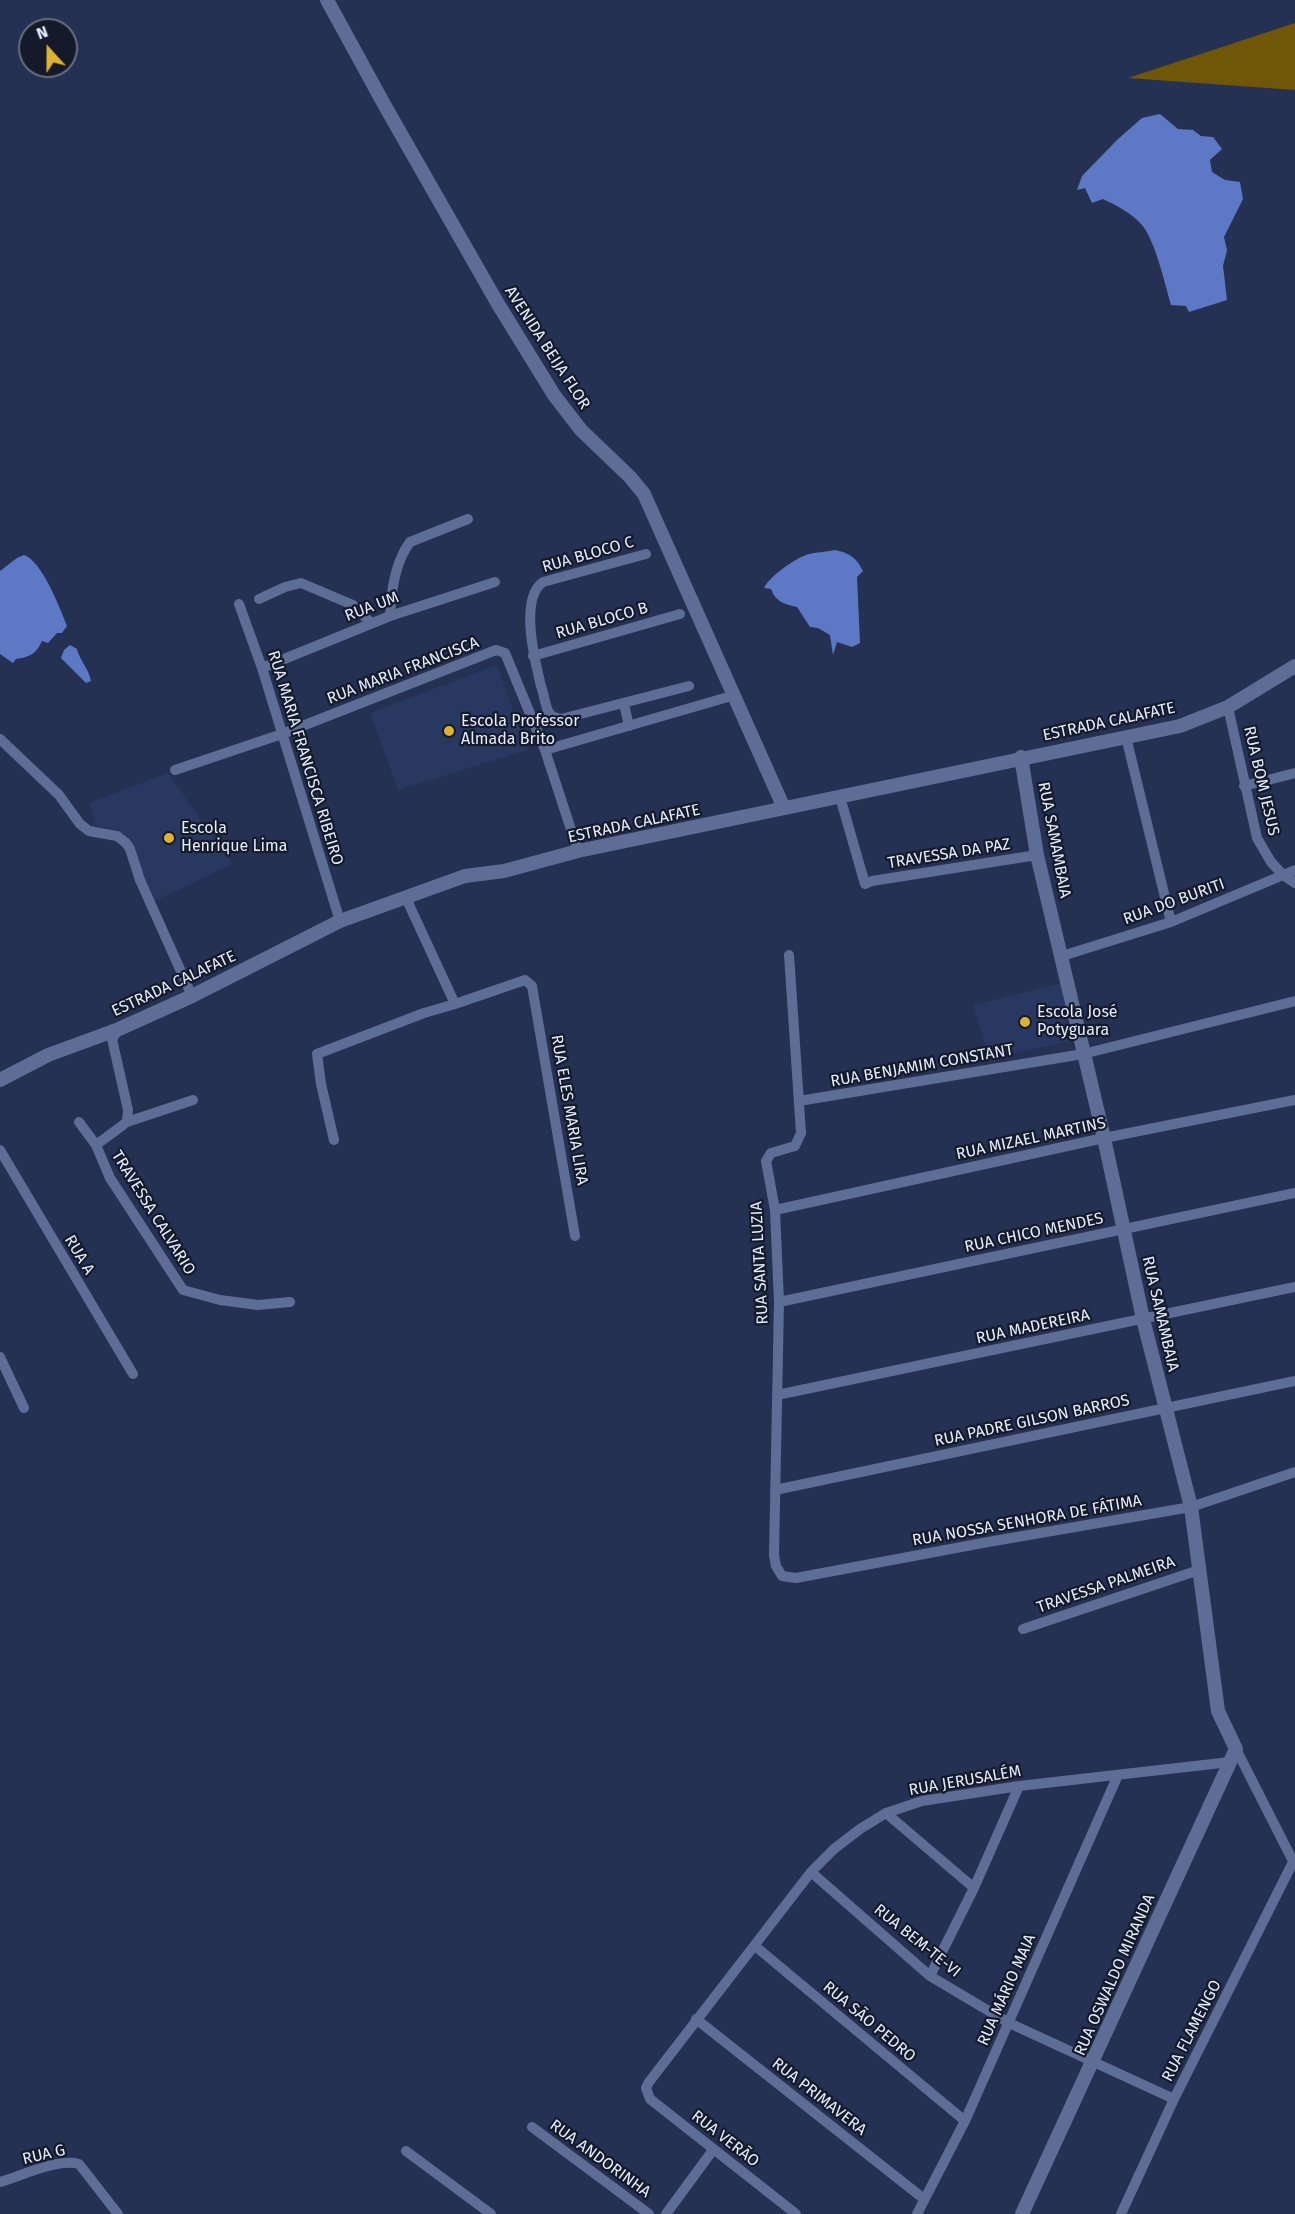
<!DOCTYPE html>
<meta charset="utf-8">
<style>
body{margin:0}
#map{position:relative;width:1295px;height:2214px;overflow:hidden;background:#243153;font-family:"Fira Sans",sans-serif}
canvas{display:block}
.north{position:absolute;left:18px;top:18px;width:60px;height:60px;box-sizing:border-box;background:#141a29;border:2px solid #686e7e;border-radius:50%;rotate:339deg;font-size:16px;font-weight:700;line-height:24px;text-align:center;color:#e5ecfe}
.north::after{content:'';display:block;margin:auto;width:21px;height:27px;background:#deb133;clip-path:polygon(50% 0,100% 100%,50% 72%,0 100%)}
</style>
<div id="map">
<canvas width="1295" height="2214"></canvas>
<div class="north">N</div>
</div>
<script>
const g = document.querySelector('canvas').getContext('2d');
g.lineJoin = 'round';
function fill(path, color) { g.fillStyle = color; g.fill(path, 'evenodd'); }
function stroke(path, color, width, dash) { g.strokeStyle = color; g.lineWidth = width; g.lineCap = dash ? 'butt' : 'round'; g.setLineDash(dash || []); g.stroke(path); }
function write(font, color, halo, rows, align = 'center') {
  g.font = font + ' "Fira Sans",sans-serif'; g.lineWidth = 4.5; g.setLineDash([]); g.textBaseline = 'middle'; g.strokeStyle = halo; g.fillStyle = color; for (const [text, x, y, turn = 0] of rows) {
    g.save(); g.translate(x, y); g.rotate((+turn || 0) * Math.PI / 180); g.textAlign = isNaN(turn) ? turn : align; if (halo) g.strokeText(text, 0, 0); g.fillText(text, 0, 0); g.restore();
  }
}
fill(new Path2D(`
 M497,665l30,85 -129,40 -28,-77z
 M168,773l64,91 -79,38 -23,-57 -12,-15 -22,-4 -7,-23z
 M1061,983l16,57 -88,18 -16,-53z`), '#293861');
fill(new Path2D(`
 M1295,23v67l-167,-12z`), '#705607');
fill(new Path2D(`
 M1160,114l18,15 15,1 8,6 12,1 9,12 -12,11 2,12 13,8 15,2 3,17 -19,38 3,13 -4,16 4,34 -38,12 -3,-6 -15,-1c-6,-21 -16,-65 -29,-80 -9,-11 -26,-20 -39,-26l-11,4 -7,-15 -8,2 5,-14 36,-37 24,-21z
 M835,550c14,3 21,7 28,21l-6,6 3,66 -8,4 -15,-5 -4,13 -3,-20 -12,-7 -8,-1 -13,-20c-13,-3 -21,-5 -26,-18l-7,-1c6,-12 29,-28 42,-33 8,-3 20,-3 29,-5z
 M24,555c18,6 36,53 43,71l-5,7h-5l-9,10 -6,-2c-6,13 -12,16 -26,18l-3,4 -13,-9v-83l17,-13z
 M70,645l7,4c3,12 12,20 14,32l-5,2 -25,-25 3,-8z`), '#5d79c6');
stroke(new Path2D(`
 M646,554l-103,28c-24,17 -8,79 -2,104 3,8 4,19 8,27 3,4 7,5 12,6l128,-33
 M259,599l26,-12 16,-4 52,22 18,18
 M239,604l23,64 78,253
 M390,616c1,-24 5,-54 20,-74l58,-23
 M533,656l147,-42
 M262,668l128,-52 105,-34
 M624,704l5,22
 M1228,707l29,131 14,24 12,13 12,8
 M1126,737l45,185
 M0,739l59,56 21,29 9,7 28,5 9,7 4,6 10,31 52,116
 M545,750l190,-55
 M175,770l107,-36 214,-84 9,3 40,97 33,101
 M1244,786l51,-13
 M840,797l25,87 7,-3 165,-26
 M406,898l49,106 70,-24 7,6 43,250
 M789,955l12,178 -6,13 -24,7 -5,8 9,49 4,92 -5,253 2,11 6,10 14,2 192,-36 203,-35 104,-35
 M1062,956l109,-34 124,-52
 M119,1029l-7,10 16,71 -1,12 -31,23 14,33 73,112 37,10 38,5 32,-3
 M799,1101l284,-47 212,-53
 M79,1122l17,23
 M127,1122l66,-22
 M334,1140l-13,-56 -4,-30 107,-41 31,-9
 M0,1150l133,224
 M775,1210l329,-72 191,-38
 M779,1302l516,-109
 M0,1357l24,51
 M777,1395l518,-108
 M775,1490l520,-109
 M1023,1629l176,-59
 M1236,1749l59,116
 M886,1813l88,75
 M811,1872l119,104 79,47 165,76
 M755,1946l210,175
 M930,1976l44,-88 45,-102
 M696,2019l228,180
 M532,2127l117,87
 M406,2151l85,63
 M0,2182c21,-6 58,-24 79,-18l39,50
 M666,2214l47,-64
 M796,2214l-146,-115 -4,-11 3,-6 162,-210 23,-23 26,-20 26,-16 36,-12 97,-15 211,-24
 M917,2214l48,-93 153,-346
 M1121,2214l53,-115 119,-237`), '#5e6d95', 10);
stroke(new Path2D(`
 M327,0l58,106 113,198 56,91 27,35 49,47 14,17 140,314
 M1021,757l16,98 67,283 39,181 48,188 27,204 18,38 -214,465
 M0,1080l48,-25 71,-26 73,-33 148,-75 125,-45 39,-5 74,-20 602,-125 48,-19 67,-41`), '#5e6d95', 14);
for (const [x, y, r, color] of [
 [449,731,6,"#deb133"],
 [169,838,6,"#deb133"],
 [1025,1022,6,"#deb133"]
]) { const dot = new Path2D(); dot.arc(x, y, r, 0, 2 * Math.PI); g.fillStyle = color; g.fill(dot); stroke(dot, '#141a29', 2); }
write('16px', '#e5ecfe', '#141a29', [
 ["AVENIDA BEIJA FLOR",547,348,57],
 ["RUA BLOCO C",588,555,-16],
 ["RUA UM",372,607,-21],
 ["RUA BLOCO B",602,621,-16],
 ["RUA MARIA FRANCISCA",403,671,-21],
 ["ESTRADA CALAFATE",1109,722,-12],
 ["RUA MARIA FRANCISCA RIBEIRO",305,758,73],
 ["RUA BOM JESUS",1261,781,77],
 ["ESTRADA CALAFATE",634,824,-12],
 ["RUA SAMAMBAIA",1054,840,79],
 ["TRAVESSA DA PAZ",949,854,-9],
 ["RUA DO BURITI",1174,902,-20],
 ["ESTRADA CALAFATE",174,984,-25],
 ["RUA BENJAMIM CONSTANT",922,1066,-10],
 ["RUA ELES MARIA LIRA",569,1110,80],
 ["RUA MIZAEL MARTINS",1031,1139,-12],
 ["TRAVESSA CALVARIO",153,1213,58],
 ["RUA CHICO MENDES",1034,1233,-12],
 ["RUA A",79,1255,59],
 ["RUA SANTA LUZIA",760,1263,-93],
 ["RUA SAMAMBAIA",1160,1314,77],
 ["RUA MADEREIRA",1033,1327,-12],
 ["RUA PADRE GILSON BARROS",1032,1421,-12],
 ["RUA NOSSA SENHORA DE FÁTIMA",1027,1521,-10],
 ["TRAVESSA PALMEIRA",1106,1585,-19],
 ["RUA JERUSALÉM",965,1781,-10],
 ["RUA BEM-TE-VI",917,1941,39],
 ["RUA OSWALDO MIRANDA",1115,1975,-66],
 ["RUA MÁRIO MAIA",1007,1990,-66],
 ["RUA SÃO PEDRO",869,2022,40],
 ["RUA FLAMENGO",1192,2031,-63],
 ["RUA PRIMAVERA",819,2097,38],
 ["RUA VERÃO",725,2139,38],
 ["RUA G",44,2155,-13],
 ["RUA ANDORINHA",600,2159,36]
]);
write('16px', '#e5ecfe', '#141a29', [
 ["Escola Professor",461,722],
 ["Almada Brito",461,740],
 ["Escola",181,829],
 ["Henrique Lima",181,847],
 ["Escola José",1037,1013],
 ["Potyguara",1037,1031]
], 'left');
</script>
